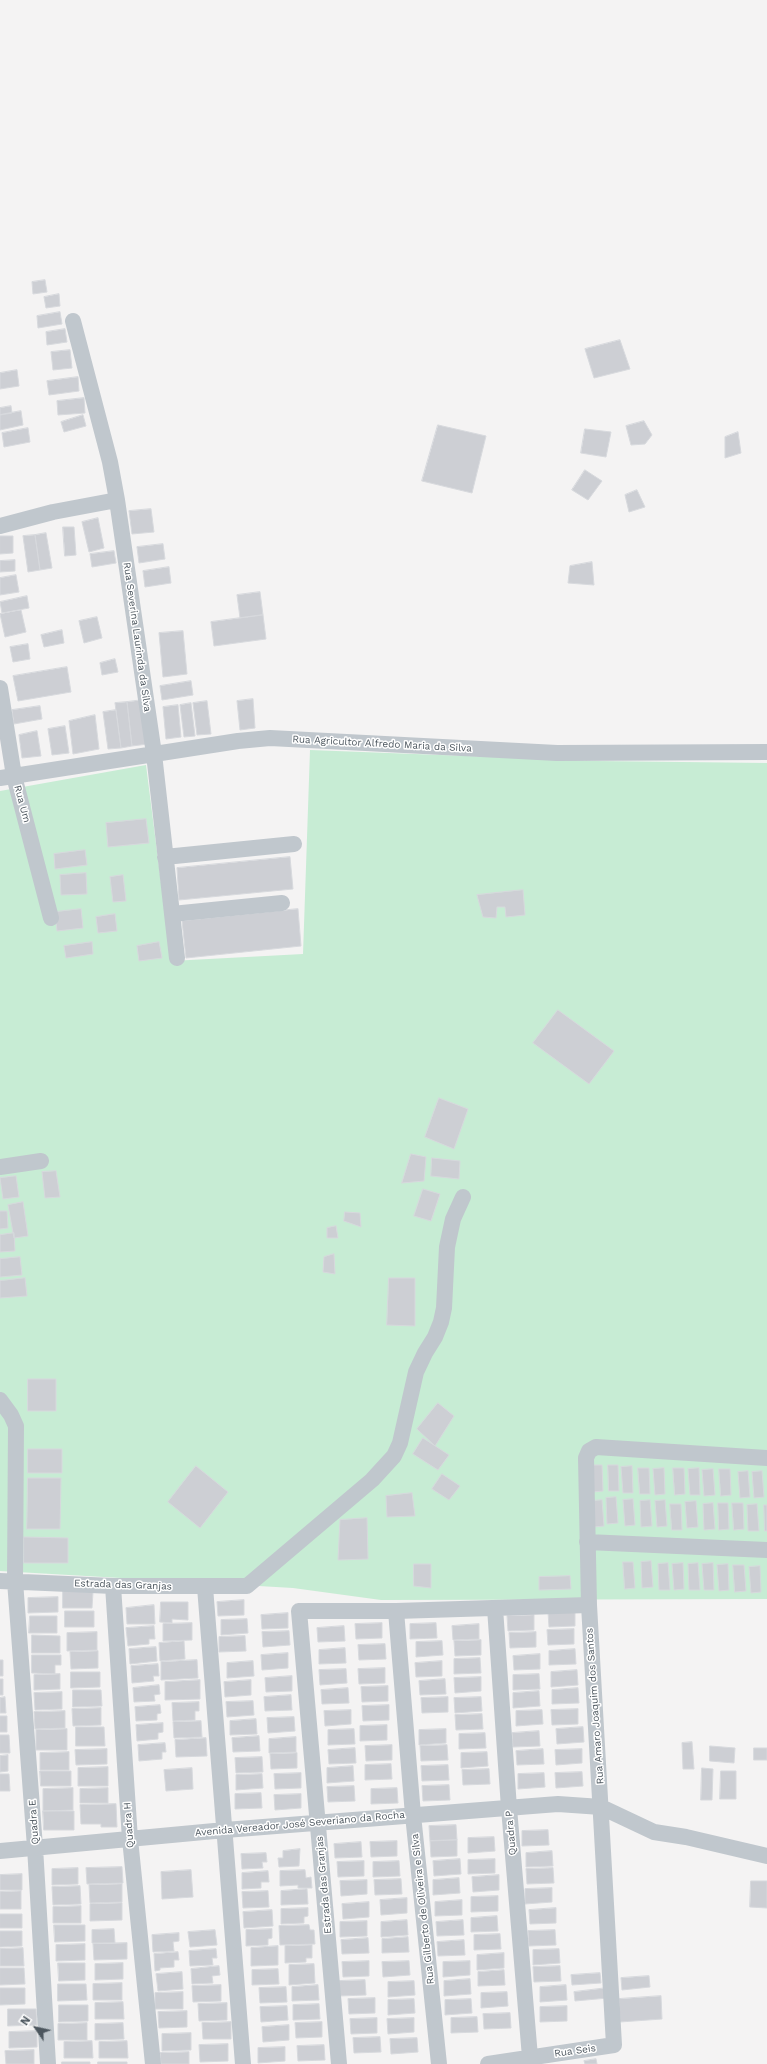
<!DOCTYPE html>
<meta charset="utf-8">
<style>
body{margin:0}
#map{position:relative;width:767px;height:2064px;overflow:hidden;background:#f4f3f3;font-family:"Work Sans",sans-serif}
canvas{display:block}
.north{position:absolute;left:16px;top:2008px;width:40px;height:40px;-webkit-text-stroke:3px #fff;paint-order:stroke;rotate:304deg;font-size:11px;font-weight:700;line-height:16px;text-align:center;color:#4c565e}
.north::after{content:'';display:block;margin:auto;width:14px;height:18px;background:#4c565e;clip-path:polygon(50% 0,100% 100%,50% 72%,0 100%)}
</style>
<div id="map">
<canvas width="767" height="2064"></canvas>
<div class="north">N</div>
</div>
<script>
const g = document.querySelector('canvas').getContext('2d');
g.lineJoin = 'round';
function fill(path, color) { g.fillStyle = color; g.fill(path, 'evenodd'); }
function stroke(path, color, width, dash) { g.strokeStyle = color; g.lineWidth = width; g.lineCap = dash ? 'butt' : 'round'; g.setLineDash(dash || []); g.stroke(path); }
function write(font, color, halo, rows, align = 'center') {
  g.font = font + ' "Work Sans",sans-serif'; g.lineWidth = 3; g.setLineDash([]); g.textBaseline = 'middle'; g.strokeStyle = halo; g.fillStyle = color; for (const [text, x, y, turn = 0] of rows) {
    g.save(); g.translate(x, y); g.rotate((+turn || 0) * Math.PI / 180); g.textAlign = isNaN(turn) ? turn : align; if (halo) g.strokeText(text, 0, 0); g.fillText(text, 0, 0); g.restore();
  }
}
fill(new Path2D(`
 M310,750l287,11 170,2v836l-386,1 -88,-12 -293,-17v-780l146,-26 25,196 132,-7z`), '#c7ecd4');
const building = new Path2D(`
 M45,280l2,12 -14,2 -1,-12z
 M59,294l1,12 -14,2 -2,-11z
 M60,312l2,12 -24,4 -1,-12z
 M65,329l2,13 -20,3 -1,-13z
 M620,340l10,29 -36,9 -9,-29z
 M70,350l2,18 -19,2 -2,-18z
 M17,370l2,16 -19,3v-16z
 M78,377l1,14 -30,4 -2,-14z
 M84,398l1,15 -27,2 -1,-14z
 M11,406l1,7 -12,2v-7z
 M21,411l2,14 -23,5v-15z
 M83,415l3,11 -22,6 -3,-10z
 M644,421l8,14 -7,9 -14,1 -5,-19z
 M438,425l48,11 -14,57 -50,-12z
 M28,428l2,14 -26,5 -2,-14z
 M585,429l26,3 -5,25 -25,-4z
 M738,432l3,21 -16,5v-21z
 M585,470l17,11 -14,19 -16,-10z
 M637,490l8,17 -16,5 -4,-17z
 M151,509l3,23 -22,2 -3,-23z
 M98,518l6,30 -15,4 -7,-30z
 M63,527h11l2,28 -11,1z
 M46,533l6,35 -12,2 -5,-35z
 M35,535l5,35 -12,2 -5,-36z
 M0,536h13v17l-13,1z
 M163,544l2,15 -26,4 -2,-16z
 M114,551l2,12 -24,4 -2,-13z
 M15,560v11l-15,1v-11z
 M592,562l2,23 -26,-2 2,-17z
 M169,567l2,16 -26,4 -2,-16z
 M16,575l3,17 -19,3v-17z
 M260,592l3,23 -23,3 -3,-23z
 M27,596l2,12 -27,5 -2,-11z
 M21,610l5,22 -21,5 -5,-23z
 M263,615l3,24 -52,7 -3,-24z
 M97,617l5,21 -18,5 -5,-22z
 M62,630l2,13 -20,4 -3,-12z
 M183,631l4,43 -24,3 -4,-44z
 M28,644l2,15 -17,3 -3,-15z
 M115,659l3,13 -16,3 -2,-12z
 M67,667l4,25 -53,9 -5,-25z
 M191,681l2,14 -31,5 -2,-14z
 M253,699l2,29 -15,2 -3,-29z
 M143,700l5,44 -16,2 -5,-44z
 M207,701l4,33 -14,1 -4,-32z
 M127,702l5,44 -11,2 -6,-45z
 M191,703l4,33 -11,1 -4,-32z
 M178,705l3,32 -15,2 -3,-32z
 M40,706l2,13 -28,5 -2,-14z
 M116,710l5,38 -13,1 -5,-37z
 M95,715l4,34 -26,5 -4,-33z
 M65,726l4,27 -17,2 -4,-26z
 M37,731l4,25 -19,2 -3,-23z
 M146,819l3,24 -41,4 -2,-24z
 M85,850l2,15 -32,4 -1,-15z
 M290,857l3,32 -114,11 -2,-32z
 M86,873l1,21 -26,1 -1,-20z
 M123,875l3,26 -13,1 -3,-25z
 M523,890l2,25 -19,2 -1,-10h-8l-1,11 -13,-1 -6,-22z
 M81,909l2,19 -26,3 -2,-19z
 M298,909l3,37 -115,12 -4,-37z
 M115,914l2,17 -19,2 -2,-16z
 M92,942l1,12 -27,4 -2,-12z
 M159,942l3,16 -23,3 -2,-15z
 M558,1010l56,41 -25,33 -56,-41z
 M439,1098l29,11 -14,40 -29,-12z
 M411,1154l15,3 -2,24 -22,2z
 M432,1158l28,3 -1,18 -28,-3z
 M56,1171l4,26 -15,1 -3,-26z
 M16,1176l3,21 -16,2 -3,-21z
 M423,1189l17,5 -9,27 -17,-5z
 M23,1202l5,34 -14,2 -6,-33z
 M0,1211h7l1,17 -8,1z
 M345,1212l15,1 1,14 -17,-6z
 M336,1226l2,12h-11v-10z
 M14,1233l1,18 -15,1v-17z
 M334,1254l1,20 -12,-2 1,-15z
 M20,1257l2,18 -22,2v-18z
 M25,1278l2,18 -27,2v-17z
 M389,1278h26v48l-28,-1z
 M28,1379h28v32h-28z
 M438,1403l16,13 -19,30 -18,-17z
 M423,1438l26,17 -11,15 -25,-16z
 M28,1449h34v24h-34z
 M592,1465h10l1,26 -10,1z
 M608,1465h10l1,26h-10z
 M196,1466l32,26 -28,36 -32,-26z
 M632,1466l1,27h-10l-2,-26z
 M638,1468h11l1,26h-10z
 M664,1468l1,26 -10,1 -2,-26z
 M673,1468h11l1,26 -10,1z
 M699,1468l1,27h-10l-2,-26z
 M713,1469l2,26 -11,1 -2,-26z
 M719,1469h11l1,26 -10,1z
 M748,1471l2,26 -10,1 -2,-26z
 M762,1471l2,26 -10,1 -2,-26z
 M442,1474l18,12 -11,14 -17,-11z
 M28,1478h33l-1,51h-33z
 M412,1493l3,23 -28,1 -1,-21z
 M616,1497l2,26 -11,1 -1,-26z
 M633,1499l2,26 -10,1 -2,-26z
 M602,1500l2,26 -11,1 -1,-26z
 M650,1500l2,26 -11,1 -1,-26z
 M665,1500l2,26 -10,1 -2,-26z
 M696,1501l2,26 -11,1 -2,-26z
 M713,1503l2,26 -11,1 -1,-26z
 M718,1503h10l1,26 -10,1z
 M732,1503h11l1,26 -10,1z
 M670,1504h11l1,26h-10z
 M757,1504l2,27h-11l-1,-26z
 M764,1505h3v26h-2z
 M367,1518l1,41 -30,1 2,-40z
 M24,1537l44,1v25h-44z
 M651,1561l2,26 -11,1 -1,-26z
 M623,1562h10l2,26 -10,1z
 M668,1563l2,27h-11l-1,-26z
 M683,1563l1,26 -10,1 -2,-26z
 M698,1563l2,27h-11l-1,-26z
 M713,1563l1,27h-10l-2,-26z
 M414,1564h17v24l-17,-2z
 M728,1564l1,26 -10,1 -2,-26z
 M733,1565h11l2,26 -11,1z
 M760,1566l1,26 -10,1 -2,-26z
 M570,1576l1,13 -32,1v-13z
 M63,1591l30,1 -1,16h-29z
 M58,1597v15l-30,1v-15z
 M244,1600v15l-26,1 -1,-14z
 M161,1602h27v18l-16,-1v4l-12,-1z
 M154,1605l1,19h-28l-1,-16z
 M65,1611h29v16h-29z
 M575,1611v15l-26,1 -1,-15z
 M288,1613v15l-26,1 -1,-14z
 M534,1615v15l-26,1 -1,-15z
 M30,1616h27v17h-28z
 M247,1619l1,14 -27,2v-15z
 M192,1623v17l-29,1v-17z
 M382,1623v15l-26,1 -1,-15z
 M436,1623l1,15 -27,1v-15z
 M479,1624v15l-26,1 -1,-14z
 M154,1626l1,13h-6v5l-21,2 -2,-18z
 M344,1626l1,15 -27,1 -1,-14z
 M574,1629v15l-26,1 -1,-15z
 M289,1631l1,14 -27,2 -1,-15z
 M97,1632v18l-30,1v-18z
 M536,1632v15l-26,1 -1,-15z
 M32,1635l28,1v17h-28z
 M245,1636l1,15 -27,1v-15z
 M481,1640v15l-26,1 -1,-15z
 M184,1641l1,18 -25,2 -1,-18z
 M442,1641l1,14 -27,2v-15z
 M385,1644l1,15 -27,1 -1,-15z
 M156,1647l1,14 -27,3 -1,-15z
 M345,1648l1,15 -27,1v-14z
 M575,1649l1,15 -27,1v-14z
 M98,1651v17l-27,1 -1,-17z
 M288,1653v15l-26,2 -1,-15z
 M540,1654v15l-26,1 -1,-14z
 M32,1655h29v10h-6v9l-23,-1z
 M480,1658l1,15 -27,1v-15z
 M0,1660h3v16h-3z
 M197,1660l1,18 -37,2v-18z
 M253,1661l1,15 -27,2v-15z
 M442,1661v15l-26,1 -1,-14z
 M158,1664l1,12h-6l1,5 -22,2 -1,-17z
 M385,1668v15l-26,1 -1,-15z
 M346,1669l1,14 -27,2 -1,-15z
 M577,1670l1,15 -27,2v-15z
 M71,1672h29v15l-29,1z
 M60,1674v15l-26,1v-15z
 M539,1674l1,15 -27,1v-15z
 M292,1676v15l-26,1 -1,-14z
 M481,1677v14l-26,2 -1,-15z
 M0,1679h3v16h-3z
 M445,1679l1,15 -26,1 -1,-14z
 M200,1680v19l-35,1v-18z
 M251,1680v15l-26,2 -1,-15z
 M159,1685l1,9 -6,1 1,6 -21,1 -1,-14z
 M388,1686v15l-26,1 -1,-15z
 M348,1688l1,15 -27,1 -1,-14z
 M578,1688l1,15 -27,1v-14z
 M73,1690h28l1,16 -29,1z
 M539,1691l1,15 -27,2v-15z
 M62,1692v17l-27,1 -1,-17z
 M291,1695l1,15 -27,1 -1,-14z
 M5,1697l1,16h-6v-15z
 M448,1697v15l-26,1 -1,-15z
 M481,1697l1,14 -27,2 -1,-15z
 M253,1701l1,14 -27,2 -1,-15z
 M199,1702v9h-4v9l-22,1 -1,-18z
 M160,1705l1,8 -4,1v6l-21,1 -1,-14z
 M389,1705v15l-26,1 -1,-15z
 M101,1708v17l-28,1 -1,-17z
 M578,1709v15l-26,1 -1,-15z
 M351,1710v14l-26,2 -1,-15z
 M542,1710l1,14 -27,2v-15z
 M65,1711v17l-30,1 -1,-17z
 M482,1714l1,15 -27,1 -1,-15z
 M0,1716h7v16h-7z
 M294,1717l1,14 -27,2 -1,-15z
 M256,1719l1,15 -27,1v-14z
 M201,1721l1,16 -28,1 -1,-16z
 M163,1723v9l-5,1v6l-21,2 -1,-16z
 M387,1725v15l-27,1v-15z
 M76,1727h28l1,19h-29z
 M583,1727l1,15 -27,2 -1,-15z
 M67,1729v21h-31v-20z
 M354,1729l1,15 -27,1v-15z
 M446,1729v14l-27,2v-15z
 M539,1731l1,15 -27,1 -1,-14z
 M485,1733l1,15 -27,1v-15z
 M0,1735h9l1,18h-10z
 M259,1736l1,15 -27,1 -1,-14z
 M296,1737v15l-27,1v-14z
 M206,1738l1,18 -31,1 -1,-17z
 M692,1742l2,27h-11l-1,-26z
 M165,1743l1,9h-4v7l-23,2 -1,-16z
 M392,1745v15l-26,1 -1,-15z
 M447,1745l1,15 -27,1 -1,-15z
 M710,1746l25,2 -1,15 -24,-2z
 M355,1748l1,15 -27,1 -1,-14z
 M754,1748h13v12h-13z
 M107,1749v15l-31,1 -1,-15z
 M543,1749l1,15 -27,1 -1,-14z
 M582,1749v14l-26,2 -1,-15z
 M69,1752v18h-29v-17z
 M487,1752l1,14 -27,2v-15z
 M297,1753v15l-26,1 -1,-15z
 M8,1755v16l-8,1v-16z
 M262,1757l1,15 -27,1 -1,-15z
 M391,1764l1,15 -27,1v-15z
 M448,1765l1,15 -27,1 -1,-15z
 M353,1766l1,15 -27,2v-15z
 M108,1767v19h-30v-18z
 M192,1768l1,21 -27,2 -2,-21z
 M702,1768l11,1 -1,31h-11z
 M489,1769l1,15 -27,1 -1,-15z
 M40,1771h31v15h-30z
 M721,1771h15v28h-16z
 M582,1772l1,14 -27,2 -1,-15z
 M301,1773v15l-26,1 -1,-15z
 M544,1773l1,14 -27,2v-15z
 M0,1774h9l1,17h-10z
 M262,1774l1,14 -27,2v-15z
 M449,1785l1,15 -27,1 -1,-15z
 M354,1786l1,15 -27,1 -1,-15z
 M73,1788v22l-30,1v-22z
 M108,1788v15h-28v-14z
 M397,1788l1,15 -27,1v-15z
 M261,1793l1,15 -27,1v-15z
 M301,1794v14l-26,2 -1,-15z
 M116,1804l1,23h-16v-3h-20l-1,-19z
 M43,1811h31v19h-30z
 M456,1825l1,15 -27,1 -1,-15z
 M548,1830l1,15 -27,1v-15z
 M494,1837l1,14 -27,2v-15z
 M457,1840v16l-26,1 -1,-16z
 M397,1841v15l-26,1 -1,-15z
 M361,1842l1,15 -27,1 -1,-14z
 M300,1849l-1,17 -20,1 -1,-9h5v-7z
 M552,1851l1,15 -27,1v-14z
 M266,1853l1,9h-5l1,6 -21,1 -1,-15z
 M460,1859l1,15 -27,2 -1,-15z
 M495,1859v14l-27,1v-14z
 M364,1861v15l-26,1 -1,-15z
 M399,1861l1,15 -27,1v-15z
 M122,1867l1,16 -36,1 -1,-16z
 M78,1868v16l-26,1v-16z
 M553,1868l1,15 -27,1 -1,-15z
 M191,1870l2,27 -31,2 -1,-27z
 M305,1870l1,8 5,-1 1,11h-14v-3l-18,1v-15z
 M268,1871l1,11h-8v6l-19,1v-16z
 M22,1874v16h-22v-15z
 M499,1875v15l-26,2 -1,-15z
 M459,1878l1,15 -27,2v-15z
 M401,1879l1,15 -27,1 -1,-15z
 M367,1880v14l-26,2 -1,-15z
 M751,1881h16v27l-17,-1z
 M122,1884v18l-32,1 -1,-18z
 M80,1886l1,18 -28,1 -1,-18z
 M552,1888v14l-27,2v-15z
 M307,1889l1,15 -27,1v-14z
 M21,1891v18h-21v-17z
 M268,1891l1,16 -26,1 -1,-16z
 M498,1896v15l-27,1v-15z
 M407,1898v15l-26,2 -1,-15z
 M462,1900v15l-27,1v-14z
 M369,1902v15l-26,2 -1,-15z
 M122,1903v17l-32,1v-17z
 M81,1906v17h-28v-16z
 M308,1908v8l-4,1v6l-23,1v-15z
 M556,1908v15l-26,1 -1,-14z
 M272,1910l1,16 -29,2 -1,-16z
 M0,1914h22v14h-22z
 M497,1916l1,15 -27,1v-14z
 M407,1920l1,15 -27,2v-15z
 M463,1920l1,15 -27,1 -1,-14z
 M367,1921v15l-27,1v-15z
 M54,1925h31v16l-30,1z
 M309,1925l1,5h4l1,14 -35,1 -1,-19z
 M114,1929l1,14h-23v-13z
 M272,1929v9l-4,1v6l-22,1v-16z
 M215,1930l2,15 -27,2 -2,-15z
 M555,1930l1,15 -27,1 -1,-15z
 M0,1931h22v15l-22,1z
 M179,1933v8l-6,1 1,9 -21,1 -1,-17z
 M500,1934l1,15 -27,1v-15z
 M408,1937l1,15 -27,1v-14z
 M368,1938l1,15 -27,1 -1,-14z
 M464,1940l1,15 -27,1 -1,-14z
 M127,1943v16l-33,1 -1,-16z
 M85,1944v16l-29,1v-16z
 M312,1945v13h-6v4l-21,1v-17z
 M278,1946v19l-27,1v-18z
 M23,1948l1,18h-24v-17z
 M216,1949l1,9h-5l1,7 -23,1 -1,-15z
 M559,1949l1,14 -27,2v-15z
 M178,1952l1,8h-5v7l-14,1v2l-5,1 -1,-17z
 M504,1953v15l-27,2v-15z
 M369,1961v15l-26,1 -1,-15z
 M409,1961l1,14 -27,2 -1,-15z
 M470,1961v14l-27,2v-15z
 M58,1963h27v17l-26,1z
 M123,1963v16l-28,1v-16z
 M314,1964l1,19 -26,2v-20z
 M219,1966l1,9 -8,1 1,7 -21,1 -1,-15z
 M560,1966l1,15 -27,1 -1,-15z
 M0,1968h24l1,16 -25,1z
 M278,1969l1,15 -27,1v-15z
 M504,1970l1,15 -27,1v-14z
 M182,1972l1,17 -25,2 -2,-17z
 M600,1973l1,10 -29,2 -1,-10z
 M649,1976l1,11 -28,3 -1,-12z
 M470,1979l1,15 -27,2v-15z
 M365,1980l1,15 -27,1v-15z
 M414,1981l1,14 -27,2v-15z
 M122,1983v17h-29v-16z
 M58,1984h28l1,16 -29,1z
 M221,1985v16l-28,1 -1,-16z
 M318,1985l1,15 -27,1v-14z
 M566,1985l1,15 -27,2v-15z
 M286,1987l1,15 -27,1 -1,-15z
 M0,1988h25v16l-25,1z
 M607,1988l1,10 -33,3 -1,-9z
 M183,1992v17h-28v-16z
 M507,1992l1,14 -27,2v-15z
 M661,1996l1,23 -42,3 -1,-23z
 M375,1998v15l-26,1 -1,-15z
 M414,1999l1,14 -27,2v-15z
 M471,1999l1,14 -27,2v-15z
 M123,2002l1,17h-29v-16z
 M227,2003v17l-28,1 -1,-17z
 M319,2004l1,15 -27,1v-15z
 M59,2005h29v16l-29,1z
 M287,2006l1,14 -27,2 -1,-15z
 M567,2006v15l-27,1v-15z
 M8,2009h28l1,16 -29,1z
 M187,2011v16l-28,1 -1,-16z
 M510,2013l1,15 -27,1 -1,-15z
 M477,2017l1,15 -27,1v-15z
 M377,2018v15l-26,1 -1,-15z
 M414,2018v14l-26,2 -1,-15z
 M231,2022v17h-28l-1,-16z
 M322,2022v15l-26,1 -1,-15z
 M87,2023v17h-29v-16z
 M123,2023l1,16 -29,1v-16z
 M289,2025v15l-26,2 -1,-15z
 M37,2031v16l-28,1v-16z
 M191,2033v17l-29,1v-17z
 M380,2037l1,15 -27,1 -1,-15z
 M417,2038l1,14 -27,2 -1,-15z
 M92,2041l1,17h-29v-16z
 M127,2041l1,17h-29v-16z
 M228,2044v17l-28,1 -1,-17z
 M324,2045l1,15 -27,1 -1,-15z
 M285,2047v14l-27,2v-15z
 M34,2050v14h-28l-1,-13z
 M189,2052v12h-28l-1,-11z
 M596,2059l1,5h-12l-1,-3z
 M62,2062h28v2h-28z
 M98,2062h29v2h-29z`);
fill(building, '#cdcfd4');
stroke(building, '#d7d9dd', 1);
stroke(new Path2D(`
 M73,321l37,141 7,38 37,254 23,204
 M0,526l53,-14 64,-12
 M0,688l14,88 37,142
 M0,778l238,-37 32,-3 287,15 210,-1
 M165,857l129,-13
 M172,914l110,-11
 M0,1167l41,-6
 M0,1400l11,15 5,11 -1,155 20,266 13,217
 M587,1542l180,8
 M0,1581l113,5h134l125,-106 22,-24 6,-13 16,-71 9,-19 10,-16 6,-15 3,-14 3,-61 6,-28 10,-22
 M113,1586l17,253 23,225
 M205,1587l38,477
 M495,1608l14,200 21,249
 M396,1611l17,204 26,249
 M0,1851l225,-21 333,-26 43,3 53,25 32,5 81,19
 M339,2064l-40,-453h97l193,-6
 M488,2064l126,-19 -25,-440 -3,-147 3,-7 7,-4 171,11`), '#c0c7cd', 16);
write('10px', '#4c565e', '#fff', [
 ["Rua Severina Laurinda da Silva",137,637,82],
 ["Rua Agricultor Alfredo Maria da Silva",382,744,3],
 ["Rua Um",22,804,75],
 ["Estrada das Granjas",123,1585,2],
 ["Rua Amaro Joaquim dos Santos",595,1706,-94],
 ["Quadra E",34,1822,-94],
 ["Avenida Vereador José Severiano da Rocha",300,1824,-5],
 ["Quadra H",129,1825,-94],
 ["Quadra P",511,1833,-95],
 ["Estrada das Granjas",324,1885,-95],
 ["Rua Gilberto de Oliveira e Silva",423,1909,-96],
 ["Rua Seis",575,2051,-8]
]);
</script>
